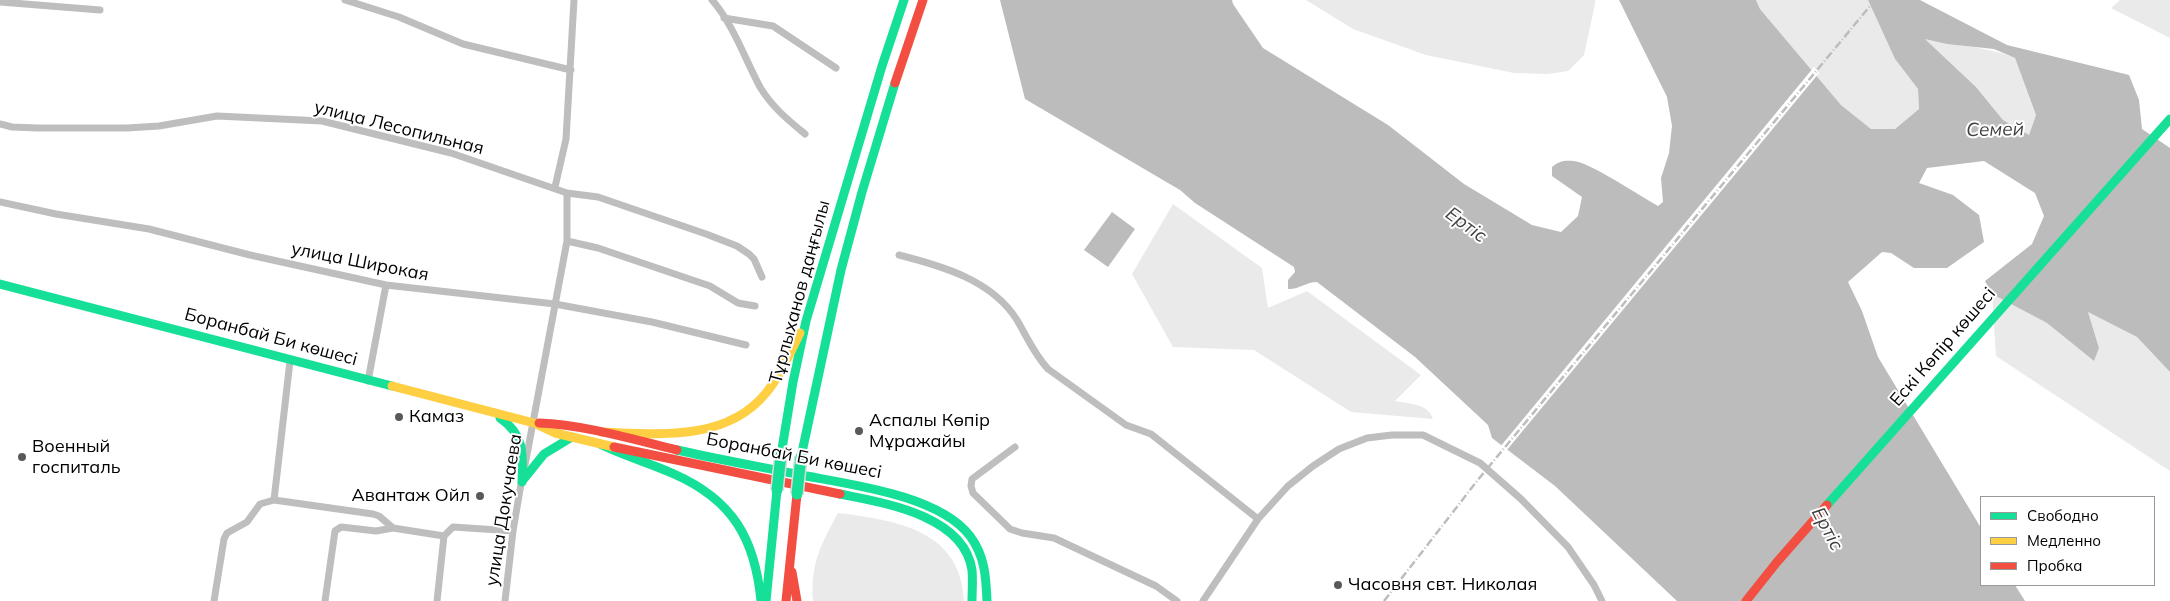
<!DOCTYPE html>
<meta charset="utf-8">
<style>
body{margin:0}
#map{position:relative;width:2170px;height:601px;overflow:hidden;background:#fff;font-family:Mulish,sans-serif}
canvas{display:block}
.legend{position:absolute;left:1980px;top:496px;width:175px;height:90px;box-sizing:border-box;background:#fff;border:1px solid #999;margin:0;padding:6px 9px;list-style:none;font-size:15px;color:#000}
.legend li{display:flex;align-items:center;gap:10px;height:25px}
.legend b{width:25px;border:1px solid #999}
</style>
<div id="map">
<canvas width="2170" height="601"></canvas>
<ul class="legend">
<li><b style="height:6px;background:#16e098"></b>Свободно</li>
<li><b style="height:6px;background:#ffcf43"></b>Медленно</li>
<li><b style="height:6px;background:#f24e42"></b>Пробка</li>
</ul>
</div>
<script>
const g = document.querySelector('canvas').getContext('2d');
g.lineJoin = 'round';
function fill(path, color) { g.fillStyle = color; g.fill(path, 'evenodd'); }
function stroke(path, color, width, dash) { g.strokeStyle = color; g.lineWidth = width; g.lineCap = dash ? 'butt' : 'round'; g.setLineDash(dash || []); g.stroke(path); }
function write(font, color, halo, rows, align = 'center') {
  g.font = font + ' Mulish,sans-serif'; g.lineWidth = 4; g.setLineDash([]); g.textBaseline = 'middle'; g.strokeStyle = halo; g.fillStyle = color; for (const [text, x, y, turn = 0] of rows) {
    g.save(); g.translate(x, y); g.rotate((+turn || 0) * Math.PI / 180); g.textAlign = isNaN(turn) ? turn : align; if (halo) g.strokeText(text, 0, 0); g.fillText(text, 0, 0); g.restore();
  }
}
fill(new Path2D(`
 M1306,0h289v4l-11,51 -16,16 -20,3 -34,-1 -88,-18 -73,-26z
 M1756,0h112l27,59 23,30 1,20 -24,20h-24l-30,-24 -81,-96z
 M2120,0h50v38l-59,-30z
 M1924,38c31,8 62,8 91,20l21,57 -7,21 -26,-16 -27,-33z
 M1173,204l89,64 6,40 39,-17 114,84 -26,26c14,3 33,2 38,18l-82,-7 -97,-62 -81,-3 -41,-73z
 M1992,294l55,29 47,38 5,-13 -11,-36 49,25 33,35v99l-174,-115z
 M838,513c58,7 123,17 126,88h-151c-3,-36 8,-57 25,-88z`), '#eaeaea');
fill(new Path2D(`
 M1000,0h232l1,4 30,44 125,77 76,59 68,41 29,7 17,-16 4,-19 -30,-21v-9c7,-6 12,-7 22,-6 17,2 66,35 84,45l5,-4 -2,-24 8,-25 3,-27 -5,-29 -48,-97h137l4,9 81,96 30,24h24l24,-20 -1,-20 -23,-30 -27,-59h52l87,45 122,30 10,25 3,29 28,19v224l-33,-35 -49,-25 11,36 -5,13 -47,-38 -55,-29 -7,-13 47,-37 12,-28 -9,-23 -51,-32 -57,7 -8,15 34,12 26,20 5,27 -37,26h-33l-23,-15 -9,-1 -34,30 14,29 16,46 103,171v57h34l10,16h-348l-122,-115 -63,-48 -4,-13 -73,-68 -98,-75c-11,0 -19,8 -29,7v-9l7,-8 -1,-5 -99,-64 -15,-13 -155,-91zM1925,39l22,5 47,5 21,9 21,57 -7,20 -26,-15 -27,-33z
 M1112,212l23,17 -27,38 -24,-17z`), '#bcbcbc');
fill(new Path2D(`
 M1814,67l5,6 -313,378 -6,-4z`), '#fff');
stroke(new Path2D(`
 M345,0l54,17 64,27 108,26
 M712,0c21,24 33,59 48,87 12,20 28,33 45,47
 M0,2l100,8
 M724,18l49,8 63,42
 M0,124l12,3 26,1h89l32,-2 58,-10 105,5 129,32 116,40 31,4 108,37 31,12 12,8 5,5 8,18
 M555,187l11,-48 8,-139
 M0,202l56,12 93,15 101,26 136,30 169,19 97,18 94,23
 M567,241l31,7 112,38 28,17 17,3
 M899,255c43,11 93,25 118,65 10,17 17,34 31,49l78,56 25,9 107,85
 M368,381l18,-96
 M1015,447l-43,32 -1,7 2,7 37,36 12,4 32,5 102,48 21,15
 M525,465l42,-224v-48
 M274,500l16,-139
 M214,601l10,-62 3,-6 20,-11 13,-18 14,-4 99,14 6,2 14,12
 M325,601l10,-70 6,-4 35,4 17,-3 51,8
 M437,601l7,-65 9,-9 60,4
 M505,601l8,-70 9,-53
 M1203,601l55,-82 30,-33 25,-20 26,-17 28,-11 25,-3h31l57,28 41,36 47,48 26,38 8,16`), '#bebebe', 7);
stroke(new Path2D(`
 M0,284l392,102
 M500,418c25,17 23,37 22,64
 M600,444c24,12 50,19 74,30 59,26 81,65 87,127
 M677,450c39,9 79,16 119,24 50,10 142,20 174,62 15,20 16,41 17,65
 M781,455l12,-73 13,-61 76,-255 22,-66
 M801,457l40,-187 21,-78 33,-109
 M523,480l21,-26 28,-17
 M840,494c44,9 124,21 132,76 1,10 0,21 0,31
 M1827,505l343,-386
 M766,601l11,-111`), '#16e098', 9);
stroke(new Path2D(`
 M392,386l142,37 21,10 59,14
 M601,432c57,2 125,10 165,-39 14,-17 24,-40 34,-60`), '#ffcf43', 9);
stroke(new Path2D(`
 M895,83l28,-83
 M539,423c47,2 92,16 138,27
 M614,447l226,47
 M792,572l5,29
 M786,601l11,-107
 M1746,601l31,-39 50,-57`), '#f24e42', 9);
stroke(new Path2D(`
 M1384,601l93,-120 398,-481`), '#bdbdbd', 2.5, [8, 2.5, 1, 2.5]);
const fastBridge = new Path2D(`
 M777,490l4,-35
 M797,494l4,-37`);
stroke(fastBridge, '#dbdbdb', 14, []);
stroke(fastBridge, '#16e098', 11);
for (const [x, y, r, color] of [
 [399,417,5,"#595959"],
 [859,431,5,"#595959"],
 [22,457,5,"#595959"],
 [480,496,5,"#595959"],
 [1338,585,5,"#595959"]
]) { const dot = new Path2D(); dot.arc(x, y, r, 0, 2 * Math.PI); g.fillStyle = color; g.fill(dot); stroke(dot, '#fff', 2); }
write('18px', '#000', '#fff', [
 ["улица Лесопильная",399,128,14],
 ["улица Широкая",360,262,11],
 ["Тұрлыханов даңғылы",800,292,-75],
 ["Боранбай Би көшесі",271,337,15],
 ["Ескі Көпір көшесі",1943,347,-49],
 ["Боранбай Би көшесі",794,456,11],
 ["улица Докучаева",504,510,-81]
]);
write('18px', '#000', '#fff', [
 ["Камаз",409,417],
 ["Аспалы Көпір",869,421],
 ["Мұражайы",869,442],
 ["Военный",32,447],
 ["госпиталь",32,468],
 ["Авантаж Ойл",470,496,"right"],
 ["Часовня свт. Николая",1348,585]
], 'left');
write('italic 19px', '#404040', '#fff', [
 ["Семей",1995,130,-1],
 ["Ертіс",1466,225,36],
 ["Ертіс",1827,529,62]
]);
</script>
